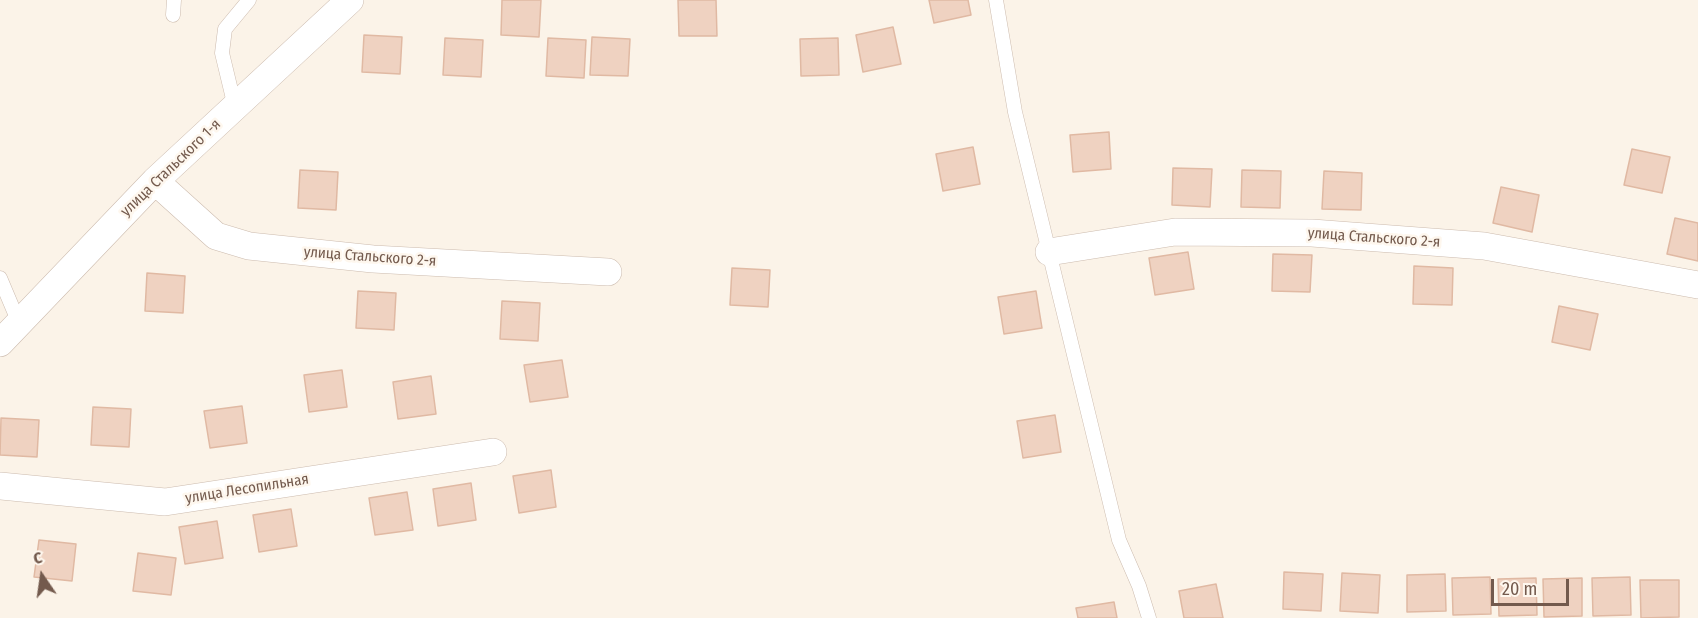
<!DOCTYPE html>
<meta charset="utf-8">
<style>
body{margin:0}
#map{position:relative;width:1698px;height:618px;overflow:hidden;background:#fbf3e8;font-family:"Fira Sans Condensed",sans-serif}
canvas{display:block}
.north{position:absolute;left:12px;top:546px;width:60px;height:60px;-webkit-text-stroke:4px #fef7ee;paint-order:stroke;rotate:347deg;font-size:16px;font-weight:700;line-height:24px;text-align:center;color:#735a4d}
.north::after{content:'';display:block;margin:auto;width:21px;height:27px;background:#735a4d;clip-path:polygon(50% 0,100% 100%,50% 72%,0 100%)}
.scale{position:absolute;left:1491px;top:579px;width:78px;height:27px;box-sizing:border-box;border:3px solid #735a4d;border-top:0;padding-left:8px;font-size:18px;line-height:21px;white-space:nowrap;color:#735a4d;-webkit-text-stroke:4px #fef7ee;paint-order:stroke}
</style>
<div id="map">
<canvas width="1698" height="618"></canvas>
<div class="north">С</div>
<div class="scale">20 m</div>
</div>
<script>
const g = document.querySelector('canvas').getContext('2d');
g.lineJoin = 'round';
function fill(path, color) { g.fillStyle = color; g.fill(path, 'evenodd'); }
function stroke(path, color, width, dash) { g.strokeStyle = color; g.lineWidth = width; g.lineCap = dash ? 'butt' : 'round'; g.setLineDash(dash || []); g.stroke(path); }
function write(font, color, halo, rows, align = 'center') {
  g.font = font + ' "Fira Sans Condensed",sans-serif'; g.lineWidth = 5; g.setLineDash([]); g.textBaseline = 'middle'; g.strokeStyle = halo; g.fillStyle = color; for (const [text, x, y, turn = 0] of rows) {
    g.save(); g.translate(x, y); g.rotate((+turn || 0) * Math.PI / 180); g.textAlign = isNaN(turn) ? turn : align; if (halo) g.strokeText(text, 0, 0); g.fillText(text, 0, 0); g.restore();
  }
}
const building = new Path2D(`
 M502,0h39l-2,37 -38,-2z
 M678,0h38l1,36h-38z
 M929,0h39l3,15 -37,8z
 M893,27l8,37 -38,8 -7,-37z
 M364,35l38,2 -2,37 -38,-2z
 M592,37l38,2 -2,37 -38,-1z
 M445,38l38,2 -2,37 -38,-2z
 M548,38l38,2 -2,38 -38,-2z
 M838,38l1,37 -38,1 -1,-37z
 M1109,132l2,37 -38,3 -3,-37z
 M973,147l7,37 -37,7 -7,-37z
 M1632,149l38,8 -8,36 -38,-8z
 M1173,168l39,1 -2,38 -38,-2z
 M300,170l38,2 -2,38 -38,-2z
 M1242,170l39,1 -1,37 -39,-1z
 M1324,171l38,2 -1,37 -39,-1z
 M1501,187l38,8 -7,37 -39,-9z
 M1675,218l23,5v38l-31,-7z
 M1188,252l6,37 -39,6 -6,-37z
 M1273,254l39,1 -2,37 -38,-1z
 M1414,266l39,2 -1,37 -39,-1z
 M732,268l38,2 -2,37 -38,-2z
 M147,273l38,3 -2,37 -38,-2z
 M358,291l38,2 -2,37 -38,-2z
 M1036,291l6,37 -38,6 -6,-37z
 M502,301l38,2 -2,38 -38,-2z
 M1559,306l39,8 -8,36 -38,-8z
 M562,360l6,37 -38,5 -6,-37z
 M342,370l5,37 -38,5 -5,-37z
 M431,376l5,38 -38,5 -5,-37z
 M242,406l5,37 -37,5 -6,-37z
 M93,407l38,2 -2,38 -38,-2z
 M1055,415l6,37 -38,6 -6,-37z
 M1,418l38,2 -2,37 -37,-2z
 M551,470l5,37 -37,6 -6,-37z
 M471,483l5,37 -38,6 -5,-37z
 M407,492l6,38 -38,5 -6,-37z
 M291,509l6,37 -38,6 -6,-37z
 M217,521l6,37 -38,6 -6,-37z
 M39,540l37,4 -4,37 -38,-4z
 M138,553l38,5 -5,37 -38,-4z
 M1284,572l39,2 -2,37 -38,-2z
 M1342,573l38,2 -2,38 -38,-2z
 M1445,574l1,37 -39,1v-37z
 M1490,577l1,37 -38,1 -1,-37z
 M1630,577l1,38 -38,1 -1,-38z
 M1536,578l1,37 -38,1 -1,-37z
 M1582,578v38l-38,1 -1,-38z
 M1640,580h39v37l-38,1z
 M1216,584l7,34h-39l-5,-27z
 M1114,602l3,16h-39l-2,-10z`);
fill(building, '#efd2c1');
stroke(building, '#e0b9a3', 1.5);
const lane = new Path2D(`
 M996,0l19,112 104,428 20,46 10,32
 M173,15l1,-15
 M235,107l-13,-54 3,-24 24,-29
 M0,278l19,45`);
const street = new Path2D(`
 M155,181l61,55 33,10 124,13 235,13
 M1049,252l126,-20 137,1 172,13 214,39
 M0,343l155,-162 195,-181
 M0,486l165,16 328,-50`);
stroke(lane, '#ccbbae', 15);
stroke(street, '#ccbbae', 28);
stroke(lane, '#fff', 14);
stroke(street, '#fff', 27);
write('15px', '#735a4d', '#fef7ee', [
 ["улица Стальского 1-я",171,168,-44],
 ["улица Стальского 2-я",1374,238,4],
 ["улица Стальского 2-я",370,257,4],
 ["улица Лесопильная",247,489,-9]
]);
</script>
